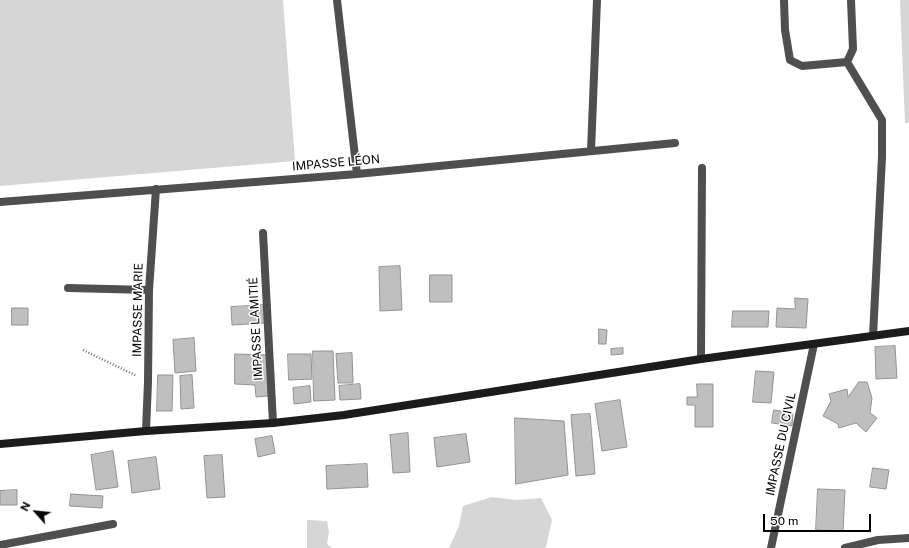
<!DOCTYPE html>
<meta charset="utf-8">
<style>
body{margin:0}
#map{position:relative;width:909px;height:548px;overflow:hidden;background:#fff;font-family:"Public Sans",sans-serif}
canvas{display:block}
.north{position:absolute;left:16px;top:492px;width:40px;height:40px;-webkit-text-stroke:3px #fff;paint-order:stroke;rotate:297deg;font-size:11px;font-weight:700;line-height:16px;text-align:center;color:#000}
.north::after{content:'';display:block;margin:auto;width:14px;height:18px;background:#000;clip-path:polygon(50% 0,100% 100%,50% 72%,0 100%)}
.scale{position:absolute;left:763px;top:514px;width:108px;height:18px;box-sizing:border-box;border:2px solid #000;border-top:0;padding-left:5px;font-size:12px;line-height:14px;white-space:nowrap;color:#000;-webkit-text-stroke:3px #fff;paint-order:stroke}
</style>
<div id="map">
<canvas width="909" height="548"></canvas>
<div class="north">N</div>
<div class="scale">50 m</div>
</div>
<script>
const g = document.querySelector('canvas').getContext('2d');
g.lineJoin = 'round';
function fill(path, color) { g.fillStyle = color; g.fill(path, 'evenodd'); }
function stroke(path, color, width, dash) { g.strokeStyle = color; g.lineWidth = width; g.lineCap = dash ? 'butt' : 'round'; g.setLineDash(dash || []); g.stroke(path); }
function write(font, color, halo, rows, align = 'center') {
  g.font = font + ' "Public Sans",sans-serif'; g.lineWidth = 3; g.setLineDash([]); g.textBaseline = 'middle'; g.strokeStyle = halo; g.fillStyle = color; for (const [text, x, y, turn = 0] of rows) {
    g.save(); g.translate(x, y); g.rotate((+turn || 0) * Math.PI / 180); g.textAlign = isNaN(turn) ? turn : align; if (halo) g.strokeText(text, 0, 0); g.fillText(text, 0, 0); g.restore();
  }
}
fill(new Path2D(`
 M0,0h283l12,161 -295,25z
 M900,0h9v123h-4z
 M492,497l24,3 25,-2 11,22 -6,27 -2,1h-95l10,-22 4,-20z
 M307,520l20,1 2,10 -2,13 5,4h-25z`), '#d6d6d6');
const building = new Path2D(`
 M400,266l2,44 -22,1 -1,-44z
 M430,275h22v27h-22z
 M795,298l13,1 -2,29 -30,-1 1,-19 18,1z
 M265,305l1,18 -34,2 -1,-18z
 M12,308h16v17h-16z
 M733,311h36l-1,16h-36z
 M599,329l8,1 -1,14h-7z
 M194,338l2,33 -21,2 -2,-33z
 M895,346l2,32 -21,1 -1,-32z
 M623,348v6l-12,1v-6z
 M313,351h20l2,49 -21,1z
 M352,353l1,30h-15l-2,-29z
 M235,354l32,1 1,41 -12,1 -1,-12 -20,-1z
 M288,354h23l1,25 -23,1z
 M756,371l18,1 -3,31 -18,-1z
 M158,375h15l-1,36h-15z
 M192,375l2,33 -13,1 -1,-33z
 M859,382h8l5,16 -2,15 7,5 -11,14 -10,-9 -17,5 -1,-4 -15,-8 8,-15 -2,-7 18,-5 1,8z
 M360,384l1,15 -21,1 -1,-14z
 M697,384h16v43h-18v-22h-8v-8h10z
 M310,386l1,16 -17,2 -1,-16z
 M620,400l7,47 -25,4 -7,-47z
 M774,410l19,3 -1,13 -20,-3z
 M590,414l5,60 -19,2 -5,-61z
 M515,418l49,3 4,54 -52,9z
 M408,433l2,39 -17,1 -3,-38z
 M466,434l4,28 -33,5 -3,-29z
 M272,436l3,17 -17,4 -3,-18z
 M113,451l5,36 -22,3 -5,-35z
 M222,455l3,42 -18,1 -3,-42z
 M156,457l4,32 -28,4 -4,-32z
 M367,464l1,23 -41,2 -1,-23z
 M873,468l16,2 -3,19 -16,-2z
 M818,489l27,1 -2,41 -27,-1z
 M17,490v15h-17v-14z
 M71,494l32,2 -1,12 -32,-2z`);
fill(building, '#bfbfbf');
stroke(building, '#939393', 1);
stroke(new Path2D(`
 M83,350l54,26`), '#717171', 2.5, [1, 2]);
stroke(new Path2D(`
 M337,0l20,174
 M784,0l1,30 5,30 12,6 45,-4 6,-13 -2,-49
 M847,62l35,58v37l-9,179
 M591,151l6,-151
 M0,202l357,-28 318,-31
 M263,233l10,190
 M68,288l81,2
 M701,359l1,-191
 M146,431l2,-49 1,-92 7,-101
 M0,545l113,-21
 M771,548l43,-204
 M845,548l33,-8 31,-2`), '#4f4f4f', 8);
stroke(new Path2D(`
 M0,444l146,-13 127,-8 71,-8 357,-56 208,-28`), '#1c1c1c', 8);
write('12px', '#000', '#fff', [
 ["IMPASSE LÉON",336,163,-5],
 ["IMPASSE MARIE",138,310,-89],
 ["IMPASSE LAMITIÉ",256,329,-93],
 ["IMPASSE DU CIVIL",781,444,-78]
]);
</script>
